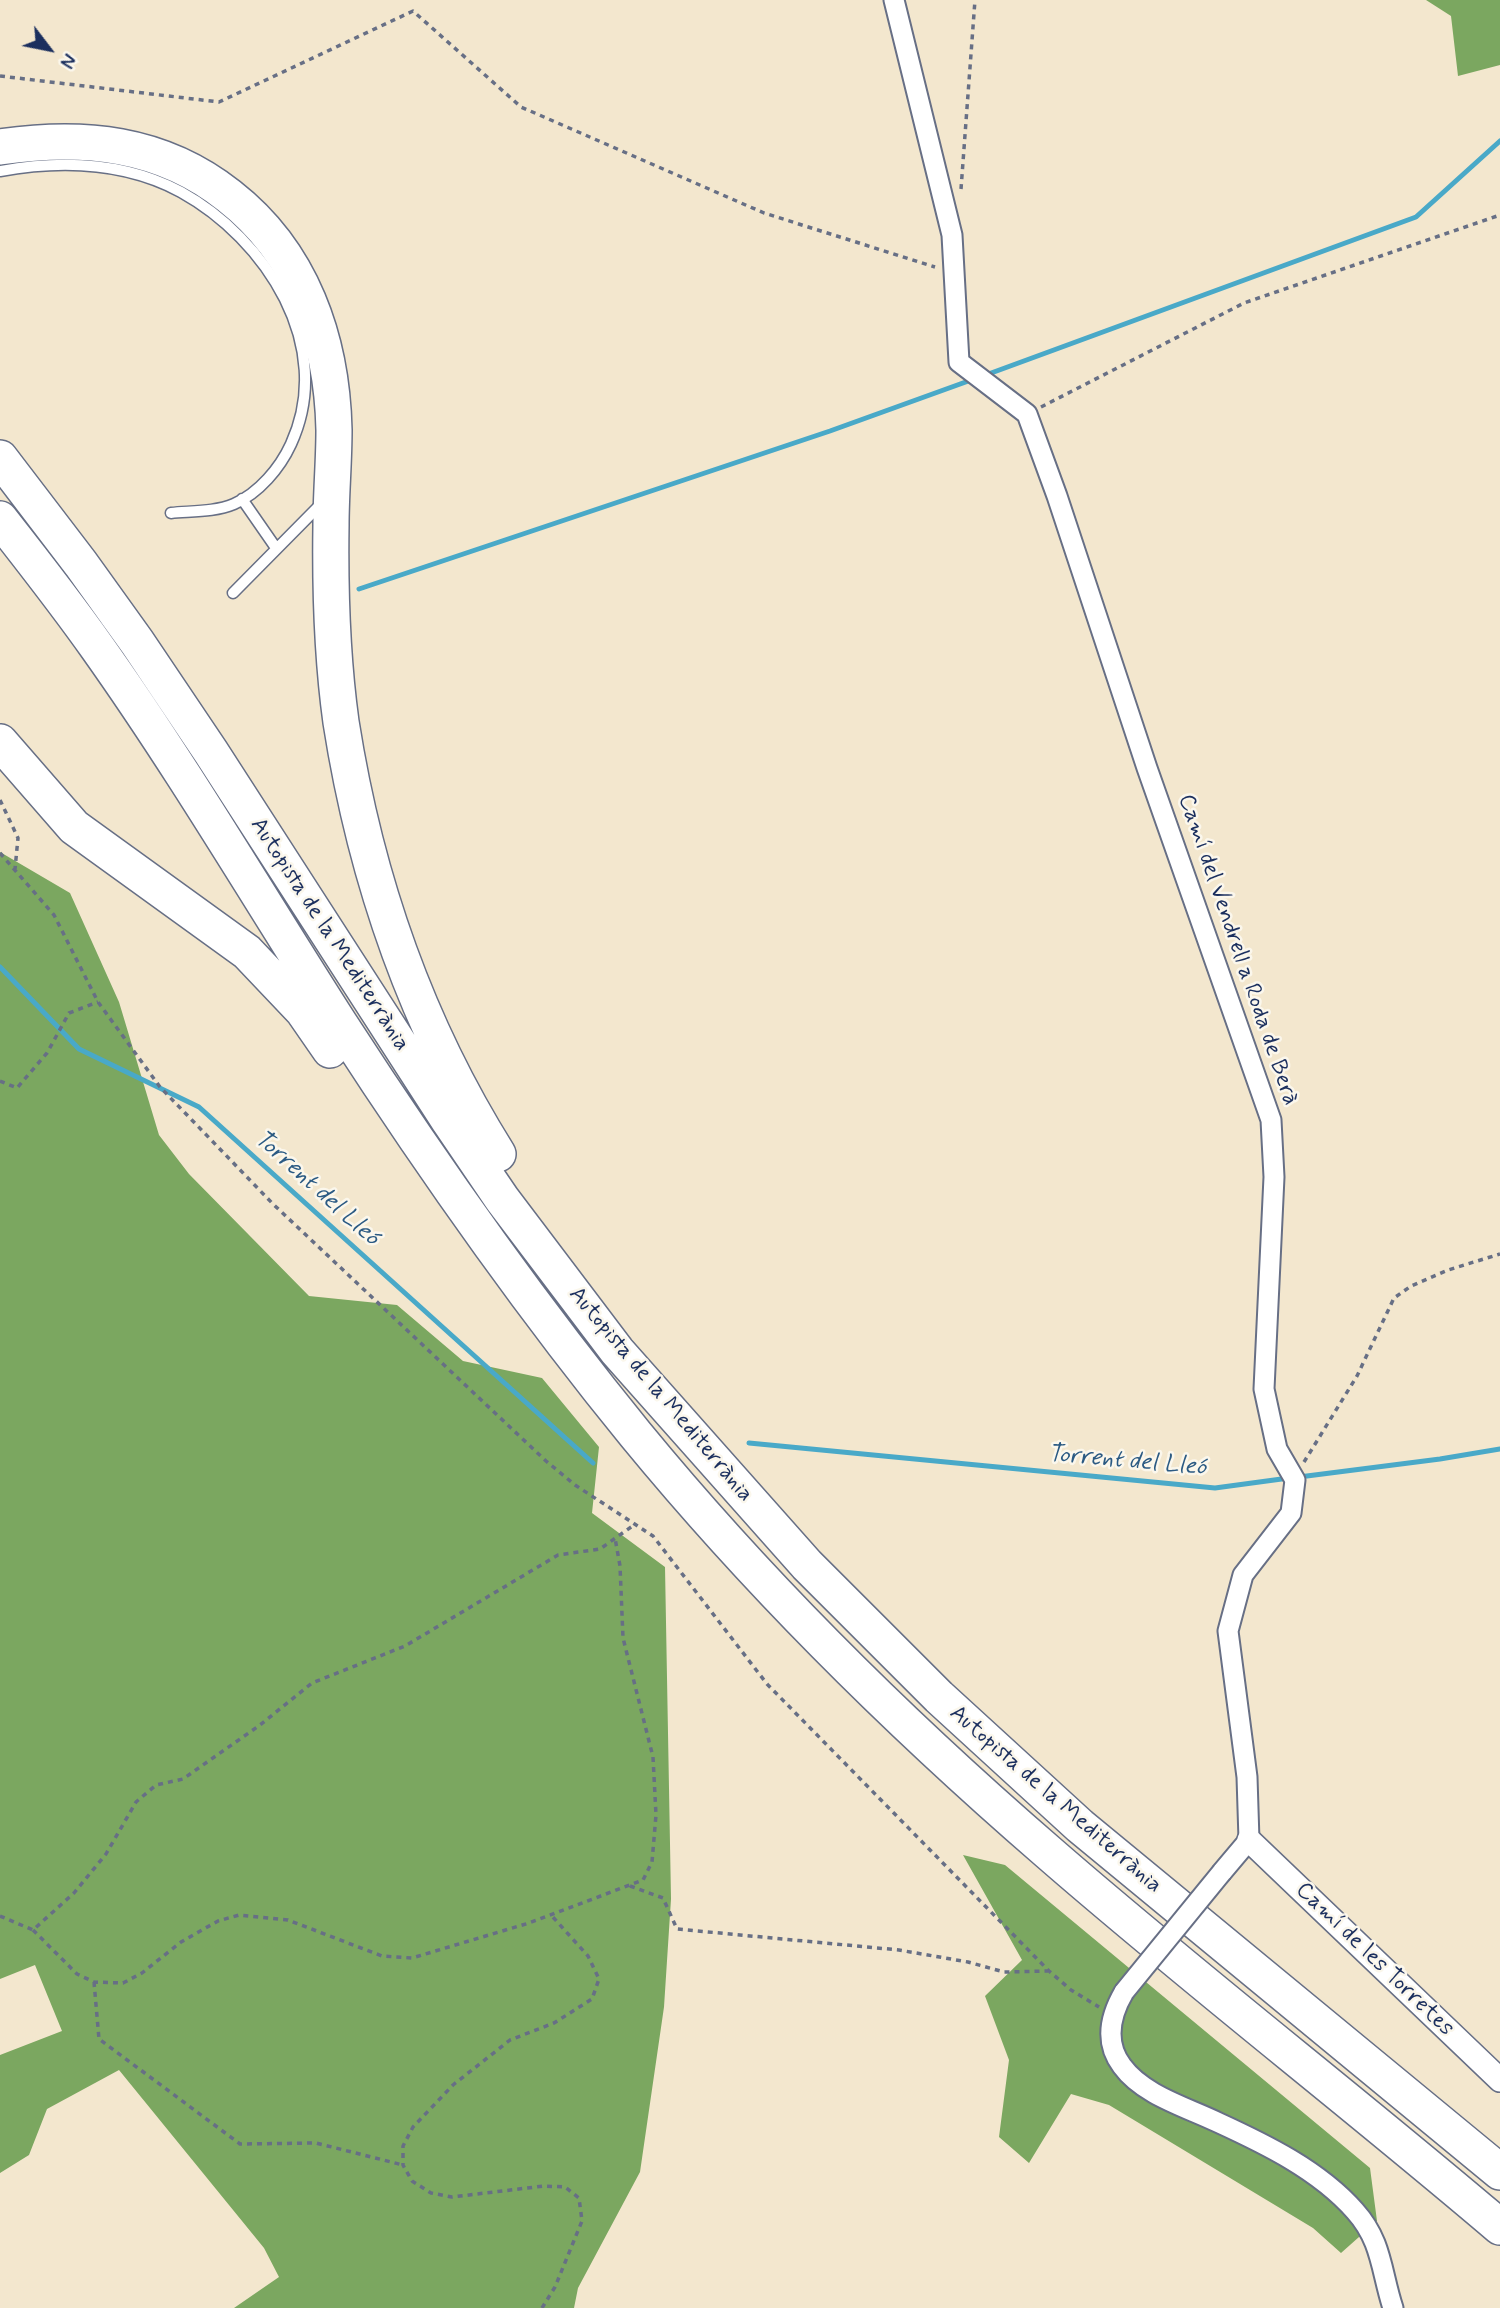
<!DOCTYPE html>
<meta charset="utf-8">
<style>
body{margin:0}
#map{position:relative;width:1500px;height:2308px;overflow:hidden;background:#f3e7ce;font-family:Mynerve,sans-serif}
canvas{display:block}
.north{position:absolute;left:14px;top:14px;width:70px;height:70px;-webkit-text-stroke:5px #fbf7ec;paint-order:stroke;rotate:122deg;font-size:19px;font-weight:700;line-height:28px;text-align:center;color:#1b2f5e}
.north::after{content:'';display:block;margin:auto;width:24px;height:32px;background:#1b2f5e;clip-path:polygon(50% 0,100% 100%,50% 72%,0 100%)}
</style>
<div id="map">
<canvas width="1500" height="2308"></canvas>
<div class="north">N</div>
</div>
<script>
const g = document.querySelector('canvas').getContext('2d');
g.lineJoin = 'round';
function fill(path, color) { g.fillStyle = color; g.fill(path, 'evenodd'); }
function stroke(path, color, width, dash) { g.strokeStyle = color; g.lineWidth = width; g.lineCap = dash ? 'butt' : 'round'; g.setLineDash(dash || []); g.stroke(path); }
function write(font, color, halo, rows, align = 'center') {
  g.font = font + ' Mynerve,sans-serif'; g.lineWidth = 5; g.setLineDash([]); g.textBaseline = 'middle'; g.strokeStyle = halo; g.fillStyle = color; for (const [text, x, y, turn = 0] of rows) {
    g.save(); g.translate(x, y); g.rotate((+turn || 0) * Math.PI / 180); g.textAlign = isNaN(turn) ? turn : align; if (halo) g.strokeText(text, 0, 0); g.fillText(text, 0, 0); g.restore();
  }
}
fill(new Path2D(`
 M1426,0h74v65l-42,11 -7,-60z
 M0,852l70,41 49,109 40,133 30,39 120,122 88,9 66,56 79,17 57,69 -7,66 73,54 6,332 -7,108 -24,165 -62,116 -4,20h-340l45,-31 -15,-29 -145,-178 -72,39 -18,46 -29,18v-118l62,-24 -27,-66 -35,14z
 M963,1855l42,10 365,303 7,53 -36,32 -28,-25 -204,-123 -38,-11 -42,69 -30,-26 10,-77 -24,-64 37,-36z`), '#7ba760');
stroke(new Path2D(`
 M983,376l433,-159 84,-76
 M359,589l471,-158 144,-52
 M0,967l79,82 120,58 394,356
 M749,1443l466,45 74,-10
 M1299,1477l141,-18 60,-10`), '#49a9c8', 5);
const service = new Path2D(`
 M0,171c61,-11 125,-9 181,21 85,47 155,154 110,252 -11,24 -32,49 -57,60 -19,8 -42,7 -63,9
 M242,499l34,49
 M233,593l89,-90`);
const minor = new Path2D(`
 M894,0l58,235 7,127 68,52 30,82 90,272 124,352 3,57 -10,212 13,60 18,31 -4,33 -48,62 -15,56 19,146 2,63 -27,32
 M1124,1992c-14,24 -20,50 -2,74 21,29 64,41 95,56 48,22 102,48 138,89 27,30 26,60 38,97`);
const tertiary = new Path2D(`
 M1249,1840l251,240`);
const motorway = new Path2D(`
 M0,147c83,-12 161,-5 229,49 73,57 103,143 105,234 0,32 -3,64 -3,95 -1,66 1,132 10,197 24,153 74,300 157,432
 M0,458l81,106 56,78 74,110 238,369 53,78 115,152 190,214 132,132 141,129 420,346
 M0,519c33,42 66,84 97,128 86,121 163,252 243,377 92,142 189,280 296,411 124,151 264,289 412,417 148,129 303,248 452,375
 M0,742l74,85 173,125 56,59 27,39`);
stroke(service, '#676f85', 13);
stroke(minor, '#676f85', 23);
stroke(tertiary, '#676f85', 26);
stroke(motorway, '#676f85', 38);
stroke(new Path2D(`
 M0,76l219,26 194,-91 108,96 243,106 171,54
 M961,189l14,-189
 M1041,407l203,-104 256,-88
 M0,800l18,38 -3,31
 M0,853l54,62 44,87 62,85 113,117 273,257 29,24 78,51 114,148 282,287 22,19 28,17
 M0,1081l17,7 30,-35 22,-40 29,-11
 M1304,1462l53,-86 37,-78 17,-12 37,-16 52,-16
 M630,1886l33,12 14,31 222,21 69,12 36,10 44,-1
 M0,1916l33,14 41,-37 32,-39 30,-52 20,-17 27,-6 77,-54 52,-42 93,-37 153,-91 42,-6 34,-24
 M33,1930l44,44 17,8 29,1 19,-10 39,-31 37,-21 21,-6 49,5 94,36 30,2 117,-35 114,-43 9,-18 4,-47 -3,-58 -30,-119 -3,-72 -5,-28
 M94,1982l5,57 141,105 76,-1 87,22
 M542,2308l13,-21 27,-66 -3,-23 -14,-11 -21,-1 -92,11 -21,-4 -19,-12 -9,-16v-19l10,-19 40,-42 57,-45 44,-17 38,-24 7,-20 -11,-23 -37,-41`), '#676f85', 3.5, [5, 5]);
stroke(service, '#fff', 10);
stroke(minor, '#fff', 19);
stroke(tertiary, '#fff', 23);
stroke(motorway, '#fff', 35);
const minorBridge = new Path2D(`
 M1124,1992l98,-120`);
stroke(minorBridge, '#676f85', 23, []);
stroke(minorBridge, '#fff', 19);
write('23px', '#1b2f5e', '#fbf7ec', [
 ["Autopista de la Mediterrània",329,935,57],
 ["Camí del Vendrell a Roda de Berà",1237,950,71],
 ["Autopista de la Mediterrània",660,1395,50],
 ["Autopista de la Mediterrània",1055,1800,41],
 ["Camí de les Torretes",1374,1960,44]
]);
write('italic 24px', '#2b5a83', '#fbf7ec', [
 ["Torrent del Lleó",316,1189,42],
 ["Torrent del Lleó",1127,1462,5]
]);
</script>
